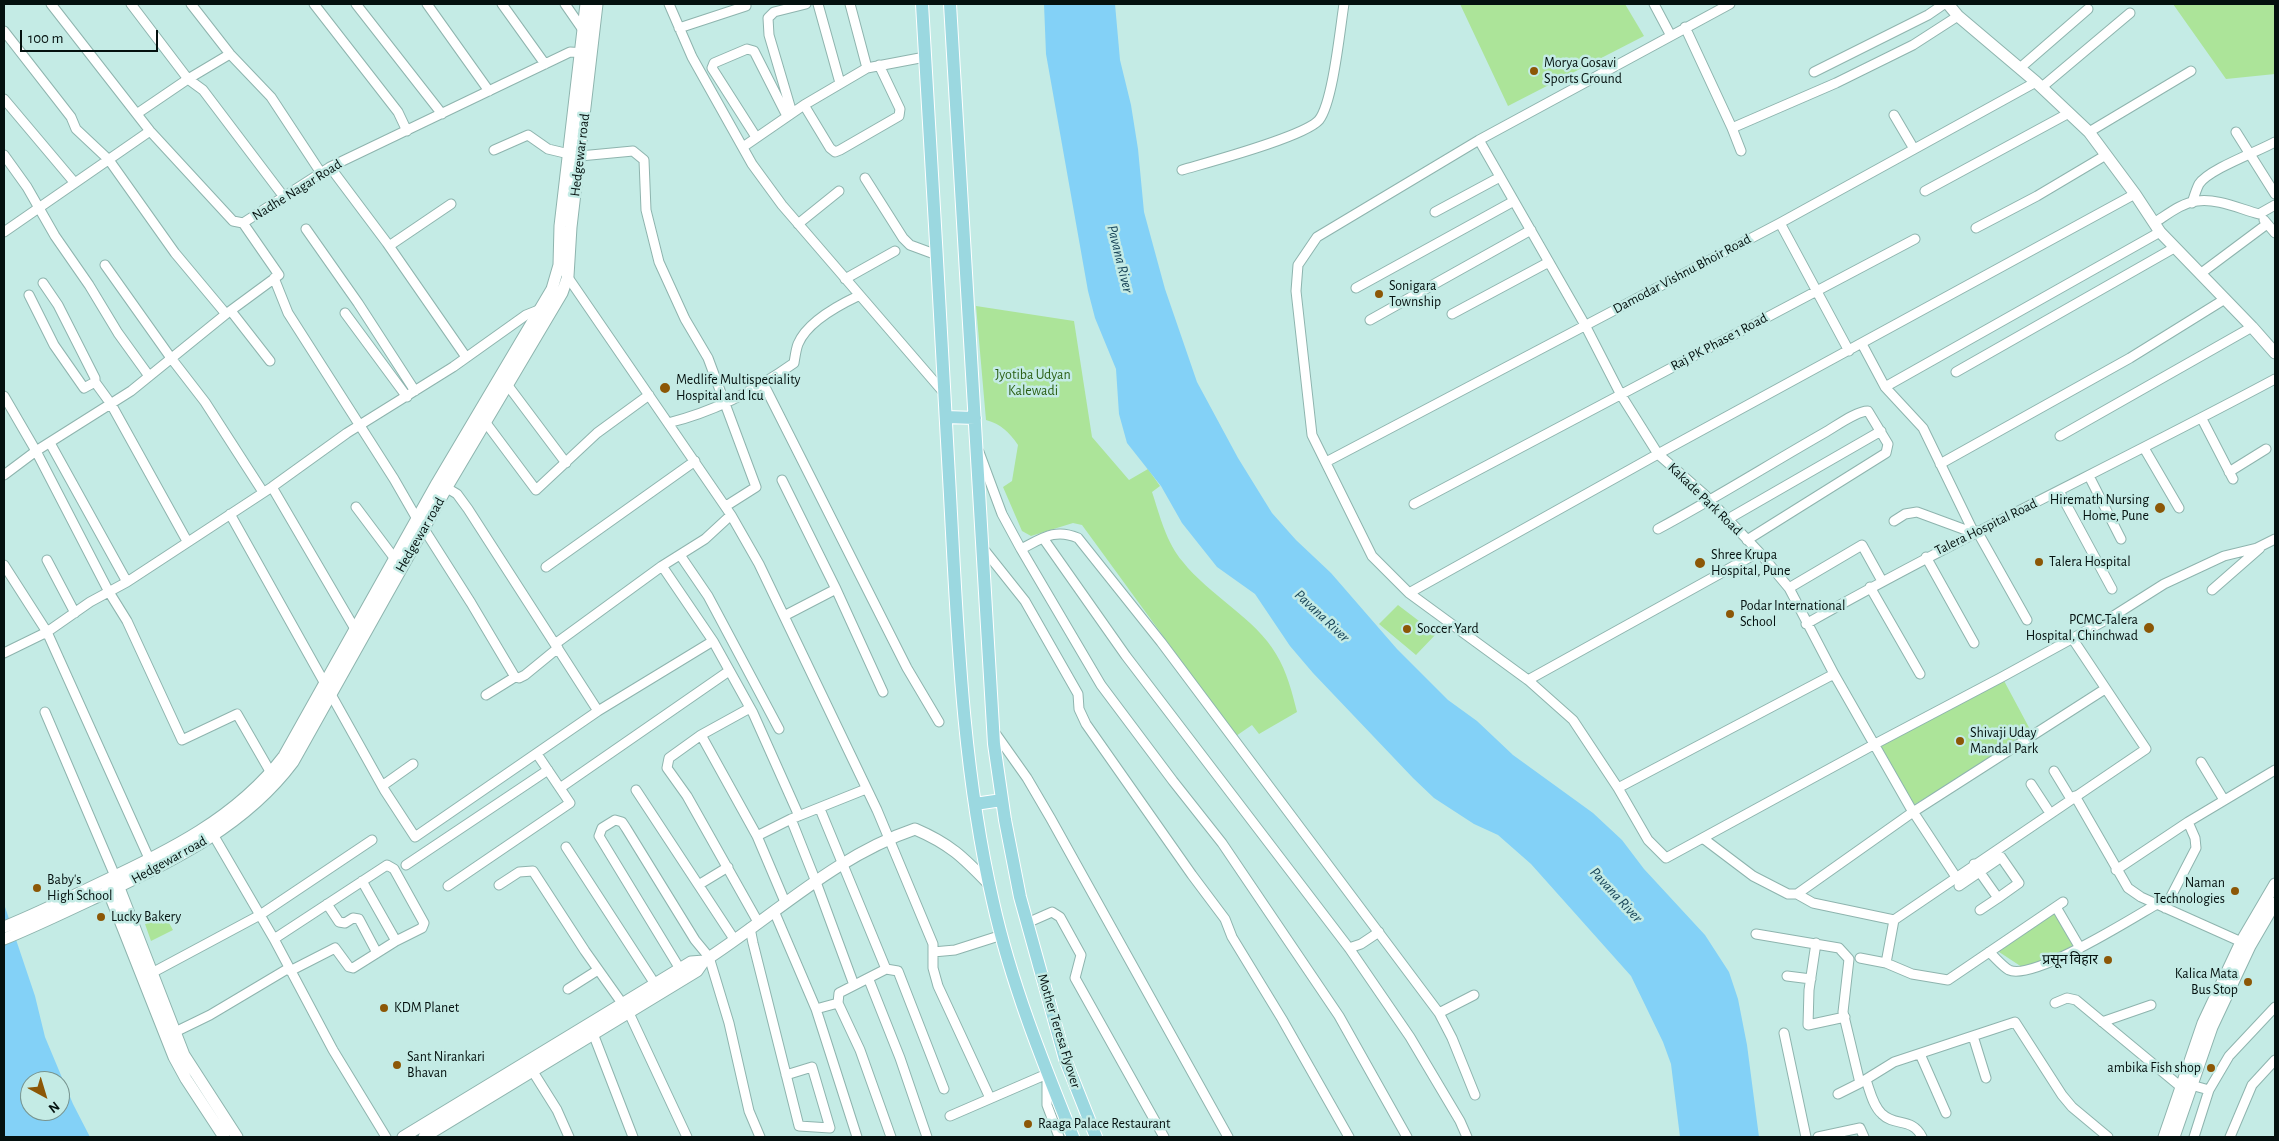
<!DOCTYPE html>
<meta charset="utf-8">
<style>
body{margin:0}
#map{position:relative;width:2279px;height:1141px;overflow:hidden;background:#c4ebe5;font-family:"Alegreya Sans",sans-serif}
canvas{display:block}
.frame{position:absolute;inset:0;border:5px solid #04110f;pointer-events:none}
.north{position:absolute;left:20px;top:1071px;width:50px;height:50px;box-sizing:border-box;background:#c4ebe5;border:1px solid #77948f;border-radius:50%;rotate:141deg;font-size:14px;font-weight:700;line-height:20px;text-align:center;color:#04110f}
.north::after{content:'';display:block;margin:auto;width:18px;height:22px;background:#8c5706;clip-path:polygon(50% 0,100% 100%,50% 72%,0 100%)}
.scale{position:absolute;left:20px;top:30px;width:138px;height:22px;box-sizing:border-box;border:2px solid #04110f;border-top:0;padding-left:6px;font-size:15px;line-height:18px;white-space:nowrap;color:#04110f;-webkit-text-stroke:4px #c4ebe5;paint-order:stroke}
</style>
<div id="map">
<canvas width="2279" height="1141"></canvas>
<div class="frame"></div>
<div class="north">N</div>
<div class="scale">100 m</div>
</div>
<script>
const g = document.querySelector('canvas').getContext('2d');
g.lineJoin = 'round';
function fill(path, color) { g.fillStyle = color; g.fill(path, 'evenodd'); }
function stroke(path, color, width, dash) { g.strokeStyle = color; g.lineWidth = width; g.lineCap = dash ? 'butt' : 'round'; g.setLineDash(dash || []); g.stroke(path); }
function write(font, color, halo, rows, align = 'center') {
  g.font = font + ' "Alegreya Sans","Noto Sans Devanagari",sans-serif'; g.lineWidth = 5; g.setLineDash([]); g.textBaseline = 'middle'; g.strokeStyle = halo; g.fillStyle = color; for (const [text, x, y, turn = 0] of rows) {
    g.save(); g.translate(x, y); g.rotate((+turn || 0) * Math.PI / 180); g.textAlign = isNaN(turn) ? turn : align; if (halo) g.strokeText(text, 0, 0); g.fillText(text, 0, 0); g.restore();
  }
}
fill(new Path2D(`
 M1460,4h165l19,32 -136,70z
 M2173,4h102v70l-49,5z
 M976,306l98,15 18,116 37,43 19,-11 12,17 -8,6c8,24 14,50 31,70 25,32 73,57 93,92 11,18 16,38 21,58l-38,22 -7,-9 -16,11 -154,-211 -9,-2 -42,13 -9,-5 -19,-44 9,-6 6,-36c-9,-13 -17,-21 -32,-25z
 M1398,605l38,29 -20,21 -37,-31z
 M2002,677l31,58 -123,72 -35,-63z
 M2060,908l14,36 -8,6 -41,19 -29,-19z
 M165,916l8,14 -22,11 -6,-17z`), '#ace499');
fill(new Path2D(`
 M1044,4h71l5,56 11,45 7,44 6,63 21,77 32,93 41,76 34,55 24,27 35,33 66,76 51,51 29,21 36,34 80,58 29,27 22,29 61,66 24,37 9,27 9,46 12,92h-79l-9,-73 -8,-22 -32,-66 -100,-112 -33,-29 -24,-11 -40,-26 -21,-20 -100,-105 -23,-27 -35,-52 -38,-27 -35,-44 -21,-37 -34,-43 -8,-29 -3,-45 -21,-51 -7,-27 -42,-237z
 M4,904l31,92 10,41 28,67 17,33h-86zM30,1081h30v30h-30z`), '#83d1f7');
const street = new Path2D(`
 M51,4l99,127 83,90 10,2 87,-56 240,-115 16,1
 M131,4l57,75 15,11 81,107
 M191,4l39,50 41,43 50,76
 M314,4l84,108 9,19
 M356,4l86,110
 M427,4l62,87
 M502,4l43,60
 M565,4l18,26
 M669,4l23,53 60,107 30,41 163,189
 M818,4l22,79
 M850,4l17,64
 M1654,4l17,32
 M1730,4l-251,136 -162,97 -19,28 -2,26 16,144 60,121 37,37 119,87 45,40 45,68 30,52 18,18 209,-114 127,-67 113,-62 49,-31 60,-28 33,-8 18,-9
 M1685,27l47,101 104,-45 77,-38 45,-29
 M679,28l67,-22
 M4,31l67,86 5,12 33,31 66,93 51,61
 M2020,68l68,-59
 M1814,72l114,-57 16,-11
 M2042,87l88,-74
 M4,99l70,83
 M804,105l26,43 5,4 5,-2 59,-34 1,-7 -21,-44
 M138,113l50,-34 42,-25
 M792,113l-23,-78 -1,-17 6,-6 32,-8
 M1894,115l20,34
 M1732,128l9,23
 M2089,132l102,-61
 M2236,132l39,62
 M756,137l-44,-69 2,-5 33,-14 7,2 33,65
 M1479,140l106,185 36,70 37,59 48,42 53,56 30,36 45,86 76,133 46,70
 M743,147l61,-42 63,-37 58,-11
 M494,150l34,-15 20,14 21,5
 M4,155l23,32 28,49 34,49 29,48 31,43
 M580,156l53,-5 11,9 2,50 13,52 26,57 23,39 48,129 -30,19
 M330,167l57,76 79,114
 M1182,170c27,-8 122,-33 137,-50 14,-18 21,-91 25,-116
 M865,178l38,60 7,7 27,10
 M1925,191l144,-78
 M2192,203c2,-6 4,-13 7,-19 10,-15 58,-32 76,-42
 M1435,212l65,-35
 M2264,220l11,13
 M1780,223l69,128
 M2154,223c13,-8 27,-20 43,-22 20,-3 43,8 62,13l16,-9
 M798,224l41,-33
 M1976,228l61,-32 69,-41
 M306,229l52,74 57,88
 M4,232l146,-101
 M389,246l62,-42
 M105,265l66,93 34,44 58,90
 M565,273l166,242 28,49 118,246 56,134v24l5,18 52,112
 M2200,274l67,-50
 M274,278l14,35 106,166 23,40
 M845,279l50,-28
 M43,283l15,22 37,73v4l16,22 76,137
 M1356,288l158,-87
 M29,295l25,50 30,43 11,-6
 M231,311l39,50
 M345,313l62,84
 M1452,314l97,-52
 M1370,320l161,-90
 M1862,344l23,43 38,41 51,105
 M1956,372l218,-124
 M503,383l6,4 57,76
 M764,385l143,283 32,54
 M1885,387l275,-155
 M4,396l32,55 73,141 18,29 55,119 55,-26 34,59
 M2202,419l31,60
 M486,423l50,67 61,-57 52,-38
 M668,423c45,-11 88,-33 126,-60 1,-6 2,-14 4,-19 9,-22 41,-39 60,-48
 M2060,436l192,-109
 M50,443l77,139
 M2144,448l35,60
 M979,452l23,62 19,35c22,-11 34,-21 57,-11l83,104 278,371 13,25 23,57
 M1326,462l454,-239 256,-141
 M1940,464l190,-106 95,-59
 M2229,472l37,-23
 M4,475l32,-24 95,-60 95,-77 53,-39 -36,-52
 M2089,476l32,63
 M782,480l54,109
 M442,485l15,9 11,15 130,202
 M272,487l83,142
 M2059,491l53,98
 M1414,504l501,-265
 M356,507l39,52
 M230,514l155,277 30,46 183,-126 115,-70
 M1728,519l153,-88
 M1894,521l11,-7 12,-2 57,21
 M424,529l47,74 44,74 4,1 6,-3 33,-27
 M1658,529c56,-30 110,-64 166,-96 11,-6 32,-22 44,-22l20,33 -2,9 -139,87
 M1977,531l50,89
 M1043,538l83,118 223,292 61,89 50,84 7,16
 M982,547l43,54 53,93 1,15 7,15 106,151 33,44 7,18 50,82 67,118
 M1021,549l80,136 72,96 49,62 117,173 68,121
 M680,555l28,41 71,133
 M1926,557l48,86
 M47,560l28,53
 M4,565l43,67 105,233
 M662,566l51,75 40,72 46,103
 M546,567l149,-106
 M1870,587l50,87
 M1789,588l73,-43 20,36
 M2212,590l48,-42
 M1409,593l249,-139 477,-260
 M784,616l52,-27 47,103
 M1806,624c154,-87 314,-162 469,-245
 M555,644l107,-78 43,-27 26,-24
 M4,653l43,-21 43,-30 37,-20 145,-95 75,-54 106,-66 73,-52 15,-6
 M1528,680l231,-128
 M486,695l29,-18
 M750,708l-49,27 -32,23 -2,10 20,28 71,126
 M45,712l70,164
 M993,730l34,48 24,41 177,318
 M701,735l56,101 28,66
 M2201,762l23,38
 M2054,771l17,28
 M2031,784l19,29
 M382,786l31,-22
 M560,788l169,-117
 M1618,788l216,-114
 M636,790l98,149
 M2075,796l53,92 13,9 105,47
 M820,809l66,160
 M791,819l25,63 38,103
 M211,831l63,108 59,111 53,87
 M757,836l34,-17 75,-30
 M1704,839l49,37 35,18h9l16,9 81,17
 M566,847l89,137
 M406,865l142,-95
 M2116,870l72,-48 87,-52
 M700,884l28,-17
 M499,885l20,-13 14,-1 52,80 44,62 58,124
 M448,886l122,-83 -33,-49
 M1959,886l41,-28 1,-1 18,26 -21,15 -24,-34
 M1797,894l116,-82 192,-123
 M2063,902l-115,78 -36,-6 -26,-11 8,-43 252,-171 -74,-111
 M327,904l12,18 6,1 8,-5 6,1 18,34
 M2056,907l24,41
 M2165,908l31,-60 -1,-10 -7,-16
 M1980,910l18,-12
 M774,911l42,98 41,128
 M1027,923l25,-11 8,5 21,38 -6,23 89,159
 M750,928l3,15 46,183 31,2 -18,-61 -26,8
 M1756,934l83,14 10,11 -6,53 17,71 34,-21 121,-40 47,73 10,12 36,30
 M274,939l113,-74 7,4 30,54 -2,5 -26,13
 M1816,943l-7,47 -1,35 37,-8
 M1349,948l12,-4 18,-12
 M933,952l22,-2 47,-15
 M1989,952c6,5 13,14 20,18 24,11 122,-51 148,-66
 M1860,958l26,5
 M680,969l-81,-133 3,-8 13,-8 7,2 4,6 69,112 14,17 20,66 20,88 11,26
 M290,971l45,-23 14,19 4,1 43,-27 -34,-60
 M148,975l112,-60 112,-75
 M1787,976l24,3
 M869,980l31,78 27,79
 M568,989l30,-19
 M2055,1003l12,-5 9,2 105,87 10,-2 18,5
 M816,1009l22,-6
 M1439,1013l35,-18
 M2102,1022l49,-17
 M1784,1033l22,104
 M171,1034l39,-19 79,-47
 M594,1036l39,101
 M1973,1036l13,42
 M1920,1054l26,59
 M530,1067l27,43 12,27
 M1866,1080c4,11 7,26 16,34 13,13 30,3 40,23
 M1838,1094l22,-11
 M950,1116l97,-42v31l12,32
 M891,1137l-31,-87 -22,-47 1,-10 47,-24 12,2 46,118
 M1818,1137l42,-9 4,9
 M2194,1137l15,-47 20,-34 46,-49
 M2230,1137l22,-52 23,-25`);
const secondary = new Path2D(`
 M1948,4l10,12 78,66 53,50 46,62 25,38 92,95 23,26
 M116,880l68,175 53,82
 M106,885l68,172 12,22 38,58
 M4,927c32,-13 63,-28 94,-43 69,-32 139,-66 186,-128l153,-273 115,-194 7,-24 1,-39 26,-222
 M4,939c34,-14 67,-30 101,-46 70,-33 141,-68 188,-131l154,-275 115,-194 6,-17 3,-49 26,-223
 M403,1137l288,-175 13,-1
 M424,1137l273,-166 7,-10c70,-45 131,-105 211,-132 35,15 48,28 74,55
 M2164,1137l39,-114 38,-81 34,-58
 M2174,1137l38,-110 38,-81 25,-43`);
const primary = new Path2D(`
 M922,4c9,158 19,315 27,473 8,142 12,286 44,425 18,81 49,158 80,235
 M950,4l44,740 11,76 15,77 45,162 31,78
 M946,417l29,1
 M975,804l27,-4`);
stroke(street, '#8eb4ae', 11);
stroke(secondary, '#8eb4ae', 13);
stroke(primary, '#fff', 14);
stroke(street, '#fff', 9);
stroke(secondary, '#fff', 11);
stroke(primary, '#9bd8e0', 12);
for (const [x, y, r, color] of [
 [1534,71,5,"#8c5706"],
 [1379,294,5,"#8c5706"],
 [665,388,6,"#8c5706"],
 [2160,508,6,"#8c5706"],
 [2039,562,5,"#8c5706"],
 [1700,563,6,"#8c5706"],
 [1730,614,5,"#8c5706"],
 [2149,628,6,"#8c5706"],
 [1407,629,5,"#8c5706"],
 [1960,741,5,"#8c5706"],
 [37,888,5,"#8c5706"],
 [2235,891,5,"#8c5706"],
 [101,917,5,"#8c5706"],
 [2108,960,5,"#8c5706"],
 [2248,982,5,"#8c5706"],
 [384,1008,5,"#8c5706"],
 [397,1065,5,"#8c5706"],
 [2211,1068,5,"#8c5706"],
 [1028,1124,5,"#8c5706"]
]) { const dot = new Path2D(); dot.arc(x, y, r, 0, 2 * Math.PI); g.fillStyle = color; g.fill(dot); stroke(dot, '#c4ebe5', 2); }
write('14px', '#04110f', '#c4ebe5', [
 ["Morya Gosavi",1544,63],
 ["Sports Ground",1544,79],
 ["Sonigara",1389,286],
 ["Township",1389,302],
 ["Medlife Multispeciality",676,380],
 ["Hospital and Icu",676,396],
 ["Hiremath Nursing",2149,500,"right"],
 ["Home, Pune",2149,516,"right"],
 ["Shree Krupa",1711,555],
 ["Hospital, Pune",1711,571],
 ["Talera Hospital",2049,562],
 ["Podar International",1740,606],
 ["School",1740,622],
 ["PCMC-Talera",2138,620,"right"],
 ["Hospital, Chinchwad",2138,636,"right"],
 ["Soccer Yard",1417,629],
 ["Shivaji Uday",1970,733],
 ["Mandal Park",1970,749],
 ["Baby's",47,880],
 ["High School",47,896],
 ["Naman",2225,883,"right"],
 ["Technologies",2225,899,"right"],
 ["Lucky Bakery",111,917],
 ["प्रसून विहार",2098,960,"right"],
 ["Kalica Mata",2238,974,"right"],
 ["Bus Stop",2238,990,"right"],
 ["KDM Planet",394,1008],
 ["Sant Nirankari",407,1057],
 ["Bhavan",407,1073],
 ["ambika Fish shop",2201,1068,"right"],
 ["Raaga Palace Restaurant",1038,1124]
], 'left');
write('14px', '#04110f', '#c4ebe5', [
 ["Hedgewar road",580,155,-83],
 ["Nadhe Nagar Road",297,190,-32],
 ["Damodar Vishnu Bhoir Road",1682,274,-28],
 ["Raj PK Phase 1 Road",1719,342,-28],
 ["Kakade Park Road",1705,499,44],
 ["Talera Hospital Road",1986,527,-26],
 ["Hedgewar road",420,535,-60],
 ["Hedgewar road",169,860,-29],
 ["Mother Teresa Flyover",1059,1031,73]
]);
write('14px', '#2b5f15', '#c4ebe5', [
 ["Jyotiba Udyan",1033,375],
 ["Kalewadi",1033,391]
]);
write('italic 15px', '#1a465a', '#c4ebe5', [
 ["Pavana River",1120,259,76],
 ["Pavana River",1322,616,43],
 ["Pavana River",1616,895,47]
]);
</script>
